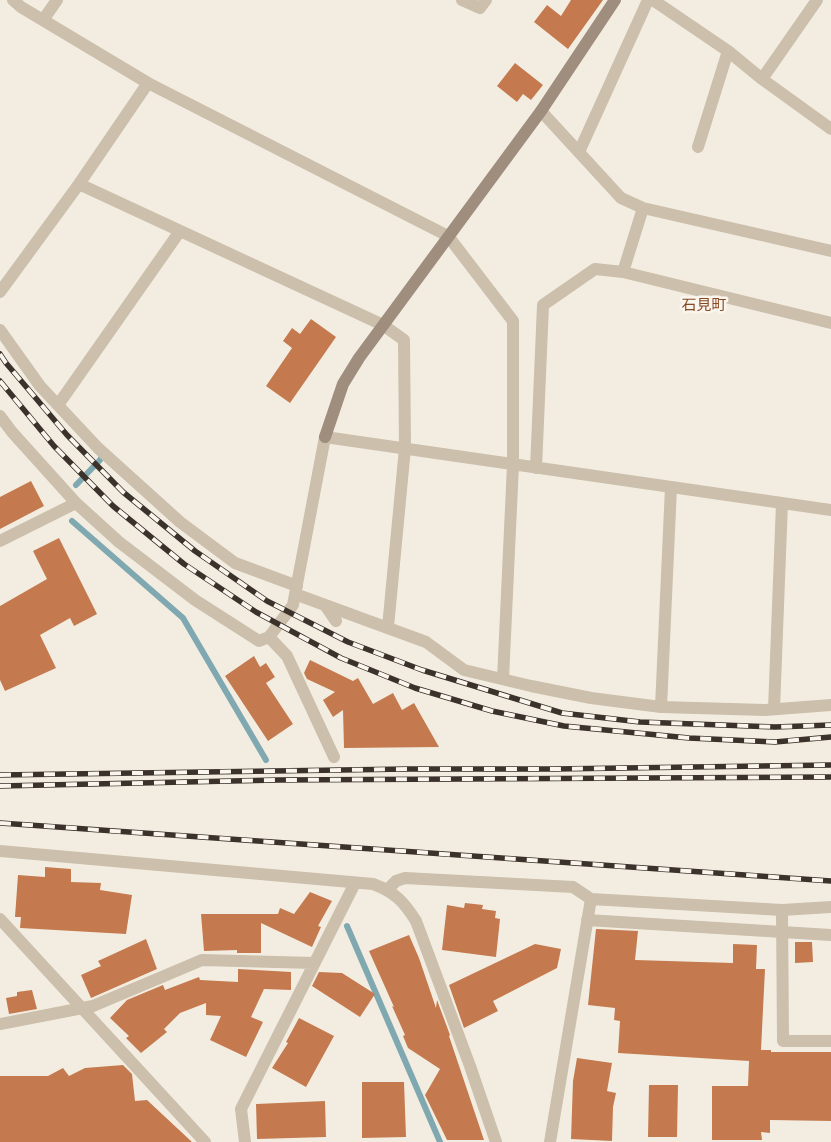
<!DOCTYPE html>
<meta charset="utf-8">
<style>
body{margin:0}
canvas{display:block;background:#f3ede1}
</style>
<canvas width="831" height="1142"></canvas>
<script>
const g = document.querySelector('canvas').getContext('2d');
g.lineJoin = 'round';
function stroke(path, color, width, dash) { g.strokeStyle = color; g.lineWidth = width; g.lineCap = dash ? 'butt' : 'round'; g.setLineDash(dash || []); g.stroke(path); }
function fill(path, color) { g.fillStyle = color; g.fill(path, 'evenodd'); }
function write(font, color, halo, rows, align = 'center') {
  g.font = font + ' Raleway,"Noto Sans JP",sans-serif'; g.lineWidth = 5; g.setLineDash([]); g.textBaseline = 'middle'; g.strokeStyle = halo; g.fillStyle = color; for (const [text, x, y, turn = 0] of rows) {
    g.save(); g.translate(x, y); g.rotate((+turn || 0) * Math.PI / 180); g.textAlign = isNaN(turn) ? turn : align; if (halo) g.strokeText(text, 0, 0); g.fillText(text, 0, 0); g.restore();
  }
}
stroke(new Path2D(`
 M76,485l24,-25 4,-8
 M72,521l111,97 83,142
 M347,926l93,216`), '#80a8b0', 6);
fill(new Path2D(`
 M571,0h32l-35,49 -34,-27 13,-17 14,11z
 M515,63l28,22 -12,15 -8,-6 -6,8 -20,-16z
 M311,319l25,18 -46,66 -24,-17 26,-38 -9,-7 9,-13 8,6z
 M31,481l13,25 -44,23v-32z
 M59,538l38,76 -23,12 -4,-8 -30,17 16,33 -51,23 -5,-11v-74l47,-27 -14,-28z
 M254,656l6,11 6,-4 9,14 -9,6 27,41 -25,17 -43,-65z
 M310,660l43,21 5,-3 15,26 20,-11 9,17 12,-7 25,44 -95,1 -1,-38 -10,7 -10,-17 12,-8 -28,-13 -3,-6z
 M45,867l26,2v13l30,1 -1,7 32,5 -6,39 -106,-6 1,-11h-6l3,-42 27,2z
 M310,892l22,9 -14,25 3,1 -9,20 -51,-24v30h-24v-3l-33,1 -3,-37h77l2,-6 14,6z
 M465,903l18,2 -1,4 14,2 -1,7 5,1 -4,38 -54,-7 5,-45 17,3z
 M596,929l42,2 -3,29 98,3v-19l24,1 -1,24h9l-4,81h10v2h60v69l-61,-1v13l-9,-1 1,8h-50v-54h36l1,-25 -131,-8 2,-32 -6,-1 1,-12 -27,-3z
 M409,935l10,23 17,50 1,-8 13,35 -1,1 35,104h-37l-22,-45 15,-26 -32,-21 -5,-12 2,-1 -13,-29 2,1 -25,-56z
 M146,939l11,30 -66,29 -10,-23 20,-9 -3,-5z
 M795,942h17l1,20 -18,1z
 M535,944l26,5 -4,19 -64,33 5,10 -34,17 -15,-43z
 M238,969l53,3v18l-27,-1 -13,28 12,5 -17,35 -36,-17 11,-24 -15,-1v-12l-26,10 -16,16 3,3 -26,21 -15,-15 3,-2 -19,-18 17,-18 36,-15 2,5 34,-13 1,3 38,2z
 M319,972l23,1 33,21 -15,23 -48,-31z
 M32,990l5,19 -28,5 -3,-16 11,-2v-4z
 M299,1018l35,18 -28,51 -34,-19 16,-25 -2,-1z
 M577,1058l35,5 -5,28 9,2 -3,14 -1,34 -41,-2 2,-58z
 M123,1065l9,9 3,27 12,-1 45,42h-192v-66h48l15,-8 6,8 16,-8z
 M362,1082h42l2,55 -44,1z
 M649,1085h29l-1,52h-29z
 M325,1101l1,36 -69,2 -1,-35z`), '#c47a4e');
stroke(new Path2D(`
 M462,0l18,8 6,-8
 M653,0l75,51 34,28 69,50
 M43,20l14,-20
 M762,79l55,-79
 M148,83l300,153 65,85v144l-10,214
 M541,111l80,87 22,10 188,43
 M698,147l30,-96
 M579,152l69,-152
 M79,184l304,141 21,15 1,108 -17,179
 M623,272l208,51
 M0,292l79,-108 69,-101 -127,-76 -8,-7
 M0,330l40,56 58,62 82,74 55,41 62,23
 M58,405l122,-174
 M0,416l12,16 64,71 43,39 76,58 64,41 10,-4 24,-32 32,-168 506,73
 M536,468l7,-163 52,-36 28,3 20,-64
 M0,541l76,-38
 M295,594l131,48 38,28 67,16 60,12 70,9 104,3 66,-5
 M325,605l11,16
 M269,637l18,19 47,101
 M661,707l10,-220
 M774,709l8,-206
 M0,851l373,33c22,8 31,18 43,37l54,145 26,76
 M388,889l8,-8 9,-3 168,9 18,12 -41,243
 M591,899l191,11 49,-3
 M782,910l1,131h48
 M0,919l205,223
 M587,920l244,15
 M0,1024l93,-18 109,-46 112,3
 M245,1142l-4,-33 114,-226`), '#ccbfac', 12);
stroke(new Path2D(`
 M325,437l18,-53 16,-26 182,-247 74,-111`), '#9f8e7e', 12);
const rail = new Path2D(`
 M0,354l6,9 61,72 56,57 72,59 72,50 81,41 74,28 140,43 78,9 135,5 56,-2
 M0,381l54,65 59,60 71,58 72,48 85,46 74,30 77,23 72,15 125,12 86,4 56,-5
 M0,775l409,-6h146l276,-4
 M0,786l278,-6 553,-3
 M0,823l831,58`);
stroke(rail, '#3a322b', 5.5);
stroke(rail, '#faf6ee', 4, [11]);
write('15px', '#884a25', '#faf6ee', [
 ["石見町",704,305]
]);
</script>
